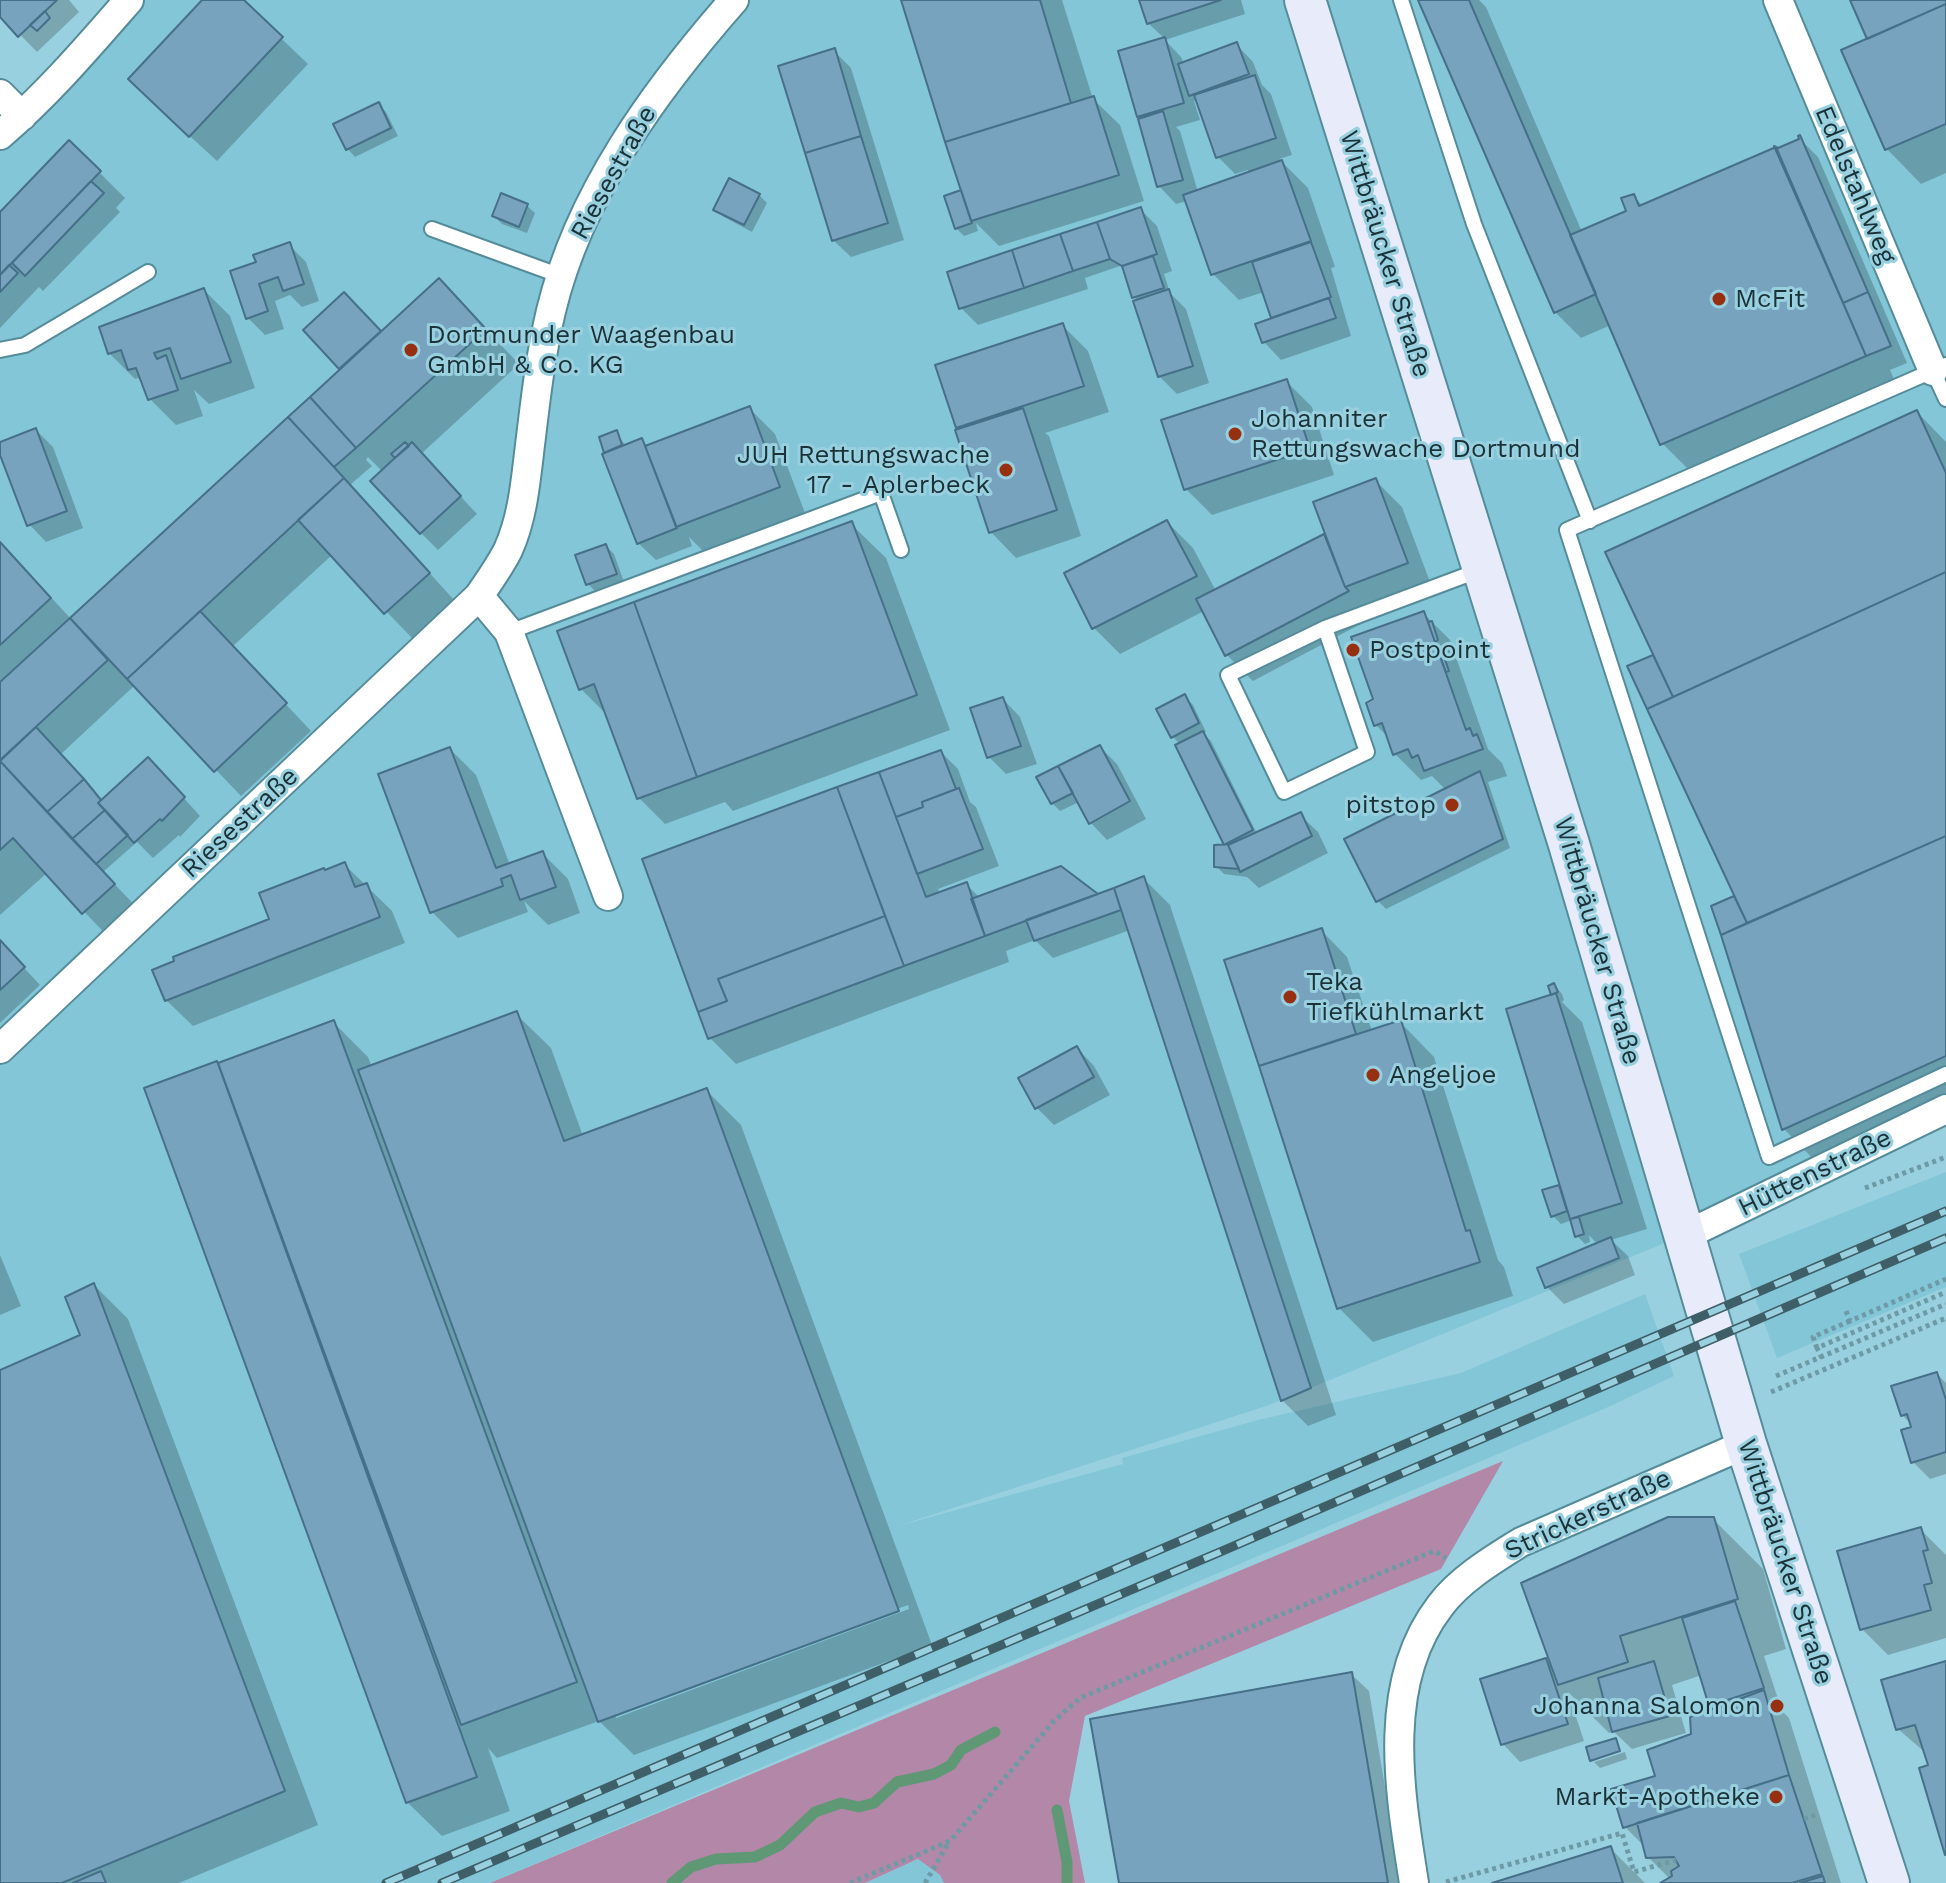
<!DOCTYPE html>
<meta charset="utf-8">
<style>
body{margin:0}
canvas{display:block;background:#98d0df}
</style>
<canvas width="1946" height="1883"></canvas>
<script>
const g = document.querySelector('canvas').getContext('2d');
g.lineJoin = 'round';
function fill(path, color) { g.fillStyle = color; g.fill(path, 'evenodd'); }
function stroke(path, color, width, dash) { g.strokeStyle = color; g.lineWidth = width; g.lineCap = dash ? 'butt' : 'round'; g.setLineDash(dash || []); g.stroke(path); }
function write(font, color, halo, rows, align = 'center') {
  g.font = font + ' "Work Sans",sans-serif'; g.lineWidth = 6; g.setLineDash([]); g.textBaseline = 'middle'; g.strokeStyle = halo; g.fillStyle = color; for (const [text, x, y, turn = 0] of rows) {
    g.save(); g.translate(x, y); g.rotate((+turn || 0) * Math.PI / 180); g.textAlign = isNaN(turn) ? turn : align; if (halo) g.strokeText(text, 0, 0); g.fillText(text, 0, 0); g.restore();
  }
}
fill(new Path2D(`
 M135,0h1811v1097l-230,125 -447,183 -371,121 225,-62 -1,-6 136,-38 203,-47 184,-79 29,82 -68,32 -1116,475h-490v-1739z
 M1946,1172v115l-169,71 -38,-104z
 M919,1859l21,16 4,8h-79z`), '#83c6d7');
fill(new Path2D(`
 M1503,1461l-62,108 -356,147 -16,85 16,82h-141l-4,-8 -22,-16 -53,24h-375z`), '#b387a8');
fill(new Path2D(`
 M0,0h69l10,12 -42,40 -37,-38z
 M205,0h36l67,64 -91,97 -61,-56z
 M903,0h159l31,99 27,26 24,76 -145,45 -23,-23 2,8 -14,5 -8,-8 7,-37z
 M1141,0h100l4,14 -80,26 16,17 3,7 52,-20 17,18 9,23 9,9 21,61 -13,4 29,29 27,79 -4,1 20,68 -70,24 -17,-18 10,-23 -10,-27 -25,8 -26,-26 -26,-73 -11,3 -17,-18 -17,-67 -3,-3 26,-77 -17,-16zM1198,100l20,57 17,17 13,-4 1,4 -51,18 -18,-61 -4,-4 24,-7 -6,-19z
 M1420,0h59l7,7 96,225 47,-20 4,-16 10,10 158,-66 17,17 89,206 -17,7 9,21 -202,87 -35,-35 -51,-118 -30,13 -26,-26z
 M1852,0h94v173l-25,11 -34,-35 -43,-98 26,-11z
 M834,51l17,17 53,172 -53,17 -18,-17z
 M378,104l8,8 12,24 -43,21 -8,-9z
 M99,172l26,26 -9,10 4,4 -77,79 -4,-4 -39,41v-114z
 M759,195l8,8 -15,29 -28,-15 -8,-8z
 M526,205l9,8 -8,20 -25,-9 -8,-8z
 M1140,209l17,17 15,45 -8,3 6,19 16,16 23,74 -32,11 -18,-18 -20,-74 -5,-5 -7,-24 -7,-7 -35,12 3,11 -110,36 -17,-17z
 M289,245l17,17 13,39 -17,6 -12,-12 -15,6 9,28 -19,6 -17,-17 10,-54z
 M439,280l80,84 -98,90 56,60 -39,36 -17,-17 -38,-61 -15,-15 -2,3 6,6 -22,19 104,115 -42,38 -80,-83 -100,92 79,84 -70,65 -106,-111 -75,70 42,46 63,-24 35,39 -20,21 -1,-2 -26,23 -16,-16 -34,30 45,47 -30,28 -71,-74 -47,42v-373l71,77 271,-249 -36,-40 55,-18 20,21z
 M204,290l26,26 25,72 -46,16 -15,-14 9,26 -27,9 -26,-26 -6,-15 -6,-6 -3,1 -26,-26z
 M1062,325l26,26 21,61 -64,21 4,3 32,100 -65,22 -26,-27 -52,-165z
 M1286,381l26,26 22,68 -122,40 -26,-26z
 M749,408l26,26 30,79 -101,39 -15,-15 3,9 -36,14 -18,-17 -32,-92 10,-19 10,14 16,-6 6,7z
 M1917,412l29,30v664l-128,58 -34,-35 -70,-222 20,-8 7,6 -112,-238 23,-10 7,7z
 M36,430l17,17 30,81 -37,14 -17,-18 -29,-75v-5z
 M1376,481l26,26 31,83 -59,27 -121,64 -26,-26 -23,-44 -84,43 -26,-26 73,-106 26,26 23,43 111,-56z
 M851,524l35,34 64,172 -217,81 -8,-9 -60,22 -26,-26 -31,-82 -27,-27z
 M606,546l8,8 10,28 -28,10 -8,-8z
 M1424,614l26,26 38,109 14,14 5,13 -19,6 22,66 -124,61 -8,-8 -31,-62 99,-49 -14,-14 -11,4 -26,-26 -6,-16 -13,-13v-25z
 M1185,697l8,8 13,27 -3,1 8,8 46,93 43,-19 18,17 10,21 -69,35 -12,-11 -23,-3 -8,-8 13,-20 -48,-101 -9,-9z
 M1003,699l17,18 17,47 -31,10 -17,-17z
 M1100,747l17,17 29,55 -39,21 -17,-18 -11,-20 -19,9 -8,-8z
 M450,749l26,26 34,90 32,-12 26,26 12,34 -32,12 -24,-24 4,11 -70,26 -26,-26z
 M941,752l17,17 12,33 6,5 23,59 -61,23 2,5 26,-10 14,14 117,-2 47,-17 26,26 166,510 -28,11 -26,-26 -152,-470 -77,28 -18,-18 -29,11 3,11 -273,102 -26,-26 -66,-177z
 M345,865l47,46 13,32 -212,83 -27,-26 106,-80 53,-48z
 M1321,930l26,27 25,74 28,-9 34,35 64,203 6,7 9,29 -140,46 -34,-34 -112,-347z
 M0,942l40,43 -40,38z
 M1554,985l8,9 2,6 -2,2 20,20 65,207 -36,11 17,16 7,19 -71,29 -17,-17 51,-42 -9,-10 1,7 -5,2 -8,-8 -5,-16 -11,4 -9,-9 6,-28 6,5z
 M516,1014l35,34 32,88 123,-46 35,35 191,520 -298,110 -35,-34 -102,37 -9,-10 22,63 -68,25 -35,-34 -260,-713 186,-67 35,35 4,10zM908,1605l1,4 -293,109v-5z
 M1077,1048l17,18 16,29 -56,30 -17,-17 -16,-29z
 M0,1255l21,51 -21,9z
 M94,1285l34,34 190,506 -139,58h-179v-511l82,-36z
 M1937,1374l9,9v91l-16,5 -17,-17v-36l-11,-11z
 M1713,1519l50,50 23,80 -22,7 16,49 -3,1 12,12 52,165h-177l6,-4 -22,-22 -3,-10 -20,-20 33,-50 58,-67 -5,-5 -9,-30 -30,10 14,48 -54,16 -18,-17 -5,1 -41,-41 16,49 -64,21 -17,-18 -21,-64 64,-20 8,8z
 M1921,1530l25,25v83l-58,17 -26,-26z
 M1946,1663v188l-19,-97 -29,-25z
 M1351,1674l18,17 32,192h-280z
 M1625,1752l2,7 -27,9 -6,-6z
 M1610,1848l35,35h-147z`), '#0003');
stroke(new Path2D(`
 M1057,1810l10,52v21
 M672,1883l19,-16 25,-8 39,-2 25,-12 35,-33 26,-9 18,4 15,-4 23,-21 37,-8 17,-9 10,-15 34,-18`), '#5f9875', 11);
const building = new Path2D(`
 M0,0h57l-39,37 -18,-20z
 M202,0h42l39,37 -94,100 -61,-58z
 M901,0h139l31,103 -126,39z
 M1139,0h82l-74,24z
 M1418,0h51l127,294 -42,19z
 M1850,0h96v4l-79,35z
 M1946,4v120l-61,26 -44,-100z
 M45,11l5,7 -13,13 -7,-6z
 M1165,37l19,66 -47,14 -19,-66z
 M1237,42l12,32 -60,22 -11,-32z
 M835,48l26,88 -56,17 -27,-87z
 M1255,75l21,63 -60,20 -22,-63z
 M1094,96l25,79 -148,46 -26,-79z
 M379,102l12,26 -45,22 -13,-26z
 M1163,111l20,69 -26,7 -19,-68z
 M1800,135l68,157 -25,11 -69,-157 4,2 21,-9 -1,-3z
 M861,136l27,87 -56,18 -27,-88z
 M69,140l32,31 -101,104v-63z
 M1776,147l90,209 -206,89 -90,-210 56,-24 -5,-13 13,-4 5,12z
 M1282,160l29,81 -100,34 -28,-80z
 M729,178l31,16 -16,31 -31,-15z
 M91,181l13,12 -79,83 -13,-13z
 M961,190l11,33 -17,6 -11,-33z
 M501,193l27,11 -9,23 -27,-11z
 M1141,207l16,47 -35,12 -12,-7 -13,-37z
 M1097,222l13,37 -37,12 -13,-37z
 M1060,234l13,37 -49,17 -12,-38z
 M290,242l14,42 -21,7 -5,-14 -19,7 9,27 -22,8 -16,-48 26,-9 -3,-7z
 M1311,242l20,55 -60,21 -19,-56z
 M1012,250l12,38 -65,21 -12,-37z
 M1153,256l11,32 -32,10 -10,-32z
 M9,265l9,8 -18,19v-17z
 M439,278l47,51 -130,119 -46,-51z
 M204,288l27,74 -50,17 -11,-31 -16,5 3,6 9,-4 12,35 -30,10 -12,-32 -8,2 -7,-20 -13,4 -9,-27z
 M1169,289l24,77 -35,11 -25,-76z
 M344,292l37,39 -42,38 -36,-39z
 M1868,292l23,54 -25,10 -23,-53z
 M1329,298l7,20 -74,25 -7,-19z
 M1063,323l21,63 -128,42 -21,-63z
 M1287,379l23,70 -126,41 -23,-70z
 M310,397l46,51 -22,19 -46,-50z
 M750,406l30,81 -104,40 -31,-81z
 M1023,408l34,102 -68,23 -34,-103z
 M1917,410l29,63v99l-273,125 -68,-145z
 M288,417l56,61 -217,201 -57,-61z
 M36,428l31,83 -40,15 -27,-71v-13z
 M617,430l5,15 -18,8 -5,-16z
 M642,438l35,90 -40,16 -35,-90z
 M405,442l4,4 -14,12 -4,-4z
 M412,442l49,54 -41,38 -50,-53z
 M344,478l86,95 -46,41 -86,-94z
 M1376,478l32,85 -63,24 -32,-85z
 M1167,520l30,56 -105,53 -28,-56z
 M852,521l65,174 -220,82 -63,-175z
 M1324,534l21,53 4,4 -124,65 -29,-57z
 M0,542l51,56 -51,47z
 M606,544l11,30 -31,11 -11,-30z
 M1946,572v264l-199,87 -100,-214z
 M634,602l63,175 -60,22 -43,-115 -15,6 -22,-59z
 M200,611l87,92 -73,69 -87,-93z
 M1424,611l42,119 4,-2 3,8 4,-2 6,15 -59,22 -6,-16 -6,3 -4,-9 -15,6 -11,-32 -8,3 -8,-23 7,-4 -22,-62z
 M70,618l38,42 -108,100v-78z
 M1432,621l6,19 -3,2 -7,-20z
 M1442,651l7,20 -3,1 -7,-19z
 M1653,655l20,42 -26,12 -20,-43z
 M1185,694l14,29 -28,15 -15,-29z
 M1003,697l18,49 -34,12 -17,-50z
 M36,727l48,52 -37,33 -47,-51z
 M1203,731l50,99 -29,15 -49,-100z
 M1100,745l30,56 -41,23 -31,-58z
 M450,747l46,121 47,-17 13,36 -36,13 -9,-25 -10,4 2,7 -73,27 -52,-139z
 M941,750l15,39 -34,13 1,5 -27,10 -17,-45z
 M148,757l37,40 -23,24 -2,-2 -26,24 -36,-40z
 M0,761l115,123 -33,30 -69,-76 -13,12z
 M1058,766l15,27 -22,11 -15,-27z
 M1480,771l23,68 -127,63 -32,-63z
 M879,772l47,125 41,-15 18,54 -81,30 -67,-179z
 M84,779l17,21 -3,3 7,7 -33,29 -25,-27z
 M837,787l48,129 -167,63 9,22 -29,11 -56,-153z
 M959,788l24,61 -66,25 -21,-57 27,-10 -1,-5z
 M105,810l23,25 -32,29 -24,-25z
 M1301,812l11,24 -72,36 -12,-27z
 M1946,836v220l-164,74 -61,-195z
 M1230,844l-2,1 11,24 -25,-2v-22z
 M345,862l10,25 12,-4 13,34 -215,84 -13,-31 22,-9 -1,-4 96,-38 -10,-26 65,-25 1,2z
 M1061,866l37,28 -113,42 -14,-37z
 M1144,876l167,512 -30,13 -167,-513z
 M1114,888l7,22 -87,31 -8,-21z
 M1734,896l13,27 -26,12 -10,-29z
 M885,916l19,50 -196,73 -10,-27 29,-11 -9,-22z
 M1322,928l34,106 -97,32 -35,-106z
 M0,940l25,27 -25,23z
 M1554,983l4,9 -7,3 -3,-9z
 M1556,993l66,210 -52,16 -64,-210z
 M517,1011l47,130 143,-53 192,523 -301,111 -240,-652z
 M334,1020l243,662 -116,43 -243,-662z
 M1401,1020l65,211 4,-1 10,32 -143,47 -78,-243z
 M1077,1046l17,31 -59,32 -17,-31z
 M217,1061l260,716 -71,26 -262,-715z
 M1559,1185l8,26 -16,6 -9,-27z
 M1579,1217l5,17 -9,3 -5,-18z
 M1611,1237l8,21 -74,30 -8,-20z
 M94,1283l191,508 -223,92h-62v-513l80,-35 -15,-38z
 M1937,1372l9,28v52l-35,11 -10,-33 10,-3 -4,-13 -6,2 -10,-30z
 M1668,1517h46l24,82 -118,37 8,26 -70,23 -37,-102z
 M1921,1527l7,23 -5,1 9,32 -8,2 7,25 -71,20 -23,-79z
 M1735,1601l29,87 -55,18 -27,-88z
 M1546,1658l22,66 -67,21 -21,-66z
 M1654,1661l16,55 -58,16 -14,-54z
 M1946,1661v193l-1,1 -26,-87 9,-3 -13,-40 -19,5 -15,-50z
 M1352,1672l36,211h-269l-29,-164z
 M1764,1690l25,85 -166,53 -12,-39 44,-13 -8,-26 44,-16 -1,-17z
 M1616,1738l4,13 -30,10 -4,-14z
 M1789,1775l33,99 -30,9h-132l12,-7 -1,-5 8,-5 -5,-9 -28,1 -9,-35z
 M1611,1846l12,37h-131z
 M101,1871l5,12h-33z
 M1823,1876l2,7h-25z`);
fill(building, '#77a3be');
stroke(building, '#467089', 2);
const lane = new Path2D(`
 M1401,0l73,224 116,297
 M432,229l129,47
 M0,350l25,-5 123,-73
 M1946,365l-379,165 202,627 177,-83
 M1933,371l13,28
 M1325,628l42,124 -83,40 -56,-117 97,-47 155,-58
 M509,632l372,-139 20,57`);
const street = new Path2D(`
 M1778,0l155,371
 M0,94l22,22
 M0,135c47,-40 88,-88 129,-135
 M479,596l30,36 99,264
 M0,1049l479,-453c10,-15 21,-30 29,-46 16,-35 18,-75 23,-113 5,-42 10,-84 20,-126 28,-117 104,-221 183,-311
 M1684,1236l262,-127
 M1414,1883c-14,-89 -34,-199 26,-277 20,-27 54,-47 81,-64l225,-98`);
const secondary = new Path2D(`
 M1305,0l263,841 178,603 143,439`);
stroke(lane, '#558c9a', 18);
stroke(street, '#558c9a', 32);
stroke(secondary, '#558c9a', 44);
stroke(new Path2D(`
 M1865,1188l81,-31
 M1846,1311l4,10 96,-42
 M1817,1348l-4,-11 37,-16
 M1822,1358l-5,-10 129,-56
 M1776,1376l170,-72
 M1771,1392l175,-74
 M1804,1819l11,-4
 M1446,1882l176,-49 12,39 42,-12
 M850,1883l100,-42 104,-120 26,-23 354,-147 12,7
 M925,1883l24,-41`), '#6e9aa6', 5, [4, 4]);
stroke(lane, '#fff', 14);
stroke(street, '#fff', 28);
stroke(secondary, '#e8ecfa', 40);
const rail = new Path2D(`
 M386,1883l1560,-672
 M442,1883l778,-331 726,-314`);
stroke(rail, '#3f5f68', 9);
stroke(rail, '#98d0df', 6, [18]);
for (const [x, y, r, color] of [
 [1719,299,8,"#973011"],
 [411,350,8,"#973011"],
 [1235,434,8,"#973011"],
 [1006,470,8,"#973011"],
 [1353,650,8,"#973011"],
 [1452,805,8,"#973011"],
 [1290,997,8,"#973011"],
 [1373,1075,8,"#973011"],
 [1777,1706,8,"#973011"],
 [1776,1797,8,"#973011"]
]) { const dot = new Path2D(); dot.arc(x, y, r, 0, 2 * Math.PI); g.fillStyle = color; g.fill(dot); stroke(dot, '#98d0df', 3); }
write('26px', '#1b3238', '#98d0df', [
 ["Riesestraße",614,173,-61],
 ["Edelstahlweg",1855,185,67],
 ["Wittbräucker Straße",1385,254,73],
 ["Riesestraße",240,823,-43],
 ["Wittbräucker Straße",1597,941,74],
 ["Hüttenstraße",1815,1173,-26],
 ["Strickerstraße",1588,1515,-25],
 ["Wittbräucker Straße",1785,1562,72]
]);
write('26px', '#1b3238', '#98d0df', [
 ["McFit",1735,299],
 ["Dortmunder Waagenbau",427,335],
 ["GmbH & Co. KG",427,365],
 ["Johanniter",1251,419],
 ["Rettungswache Dortmund",1251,449],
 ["JUH Rettungswache",990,455,"right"],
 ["17 - Aplerbeck",990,485,"right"],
 ["Postpoint",1369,650],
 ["pitstop",1436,805,"right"],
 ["Teka",1306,982],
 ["Tiefkühlmarkt",1306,1012],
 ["Angeljoe",1389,1075],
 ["Johanna Salomon",1761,1706,"right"],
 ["Markt-Apotheke",1760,1797,"right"]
], 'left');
</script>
